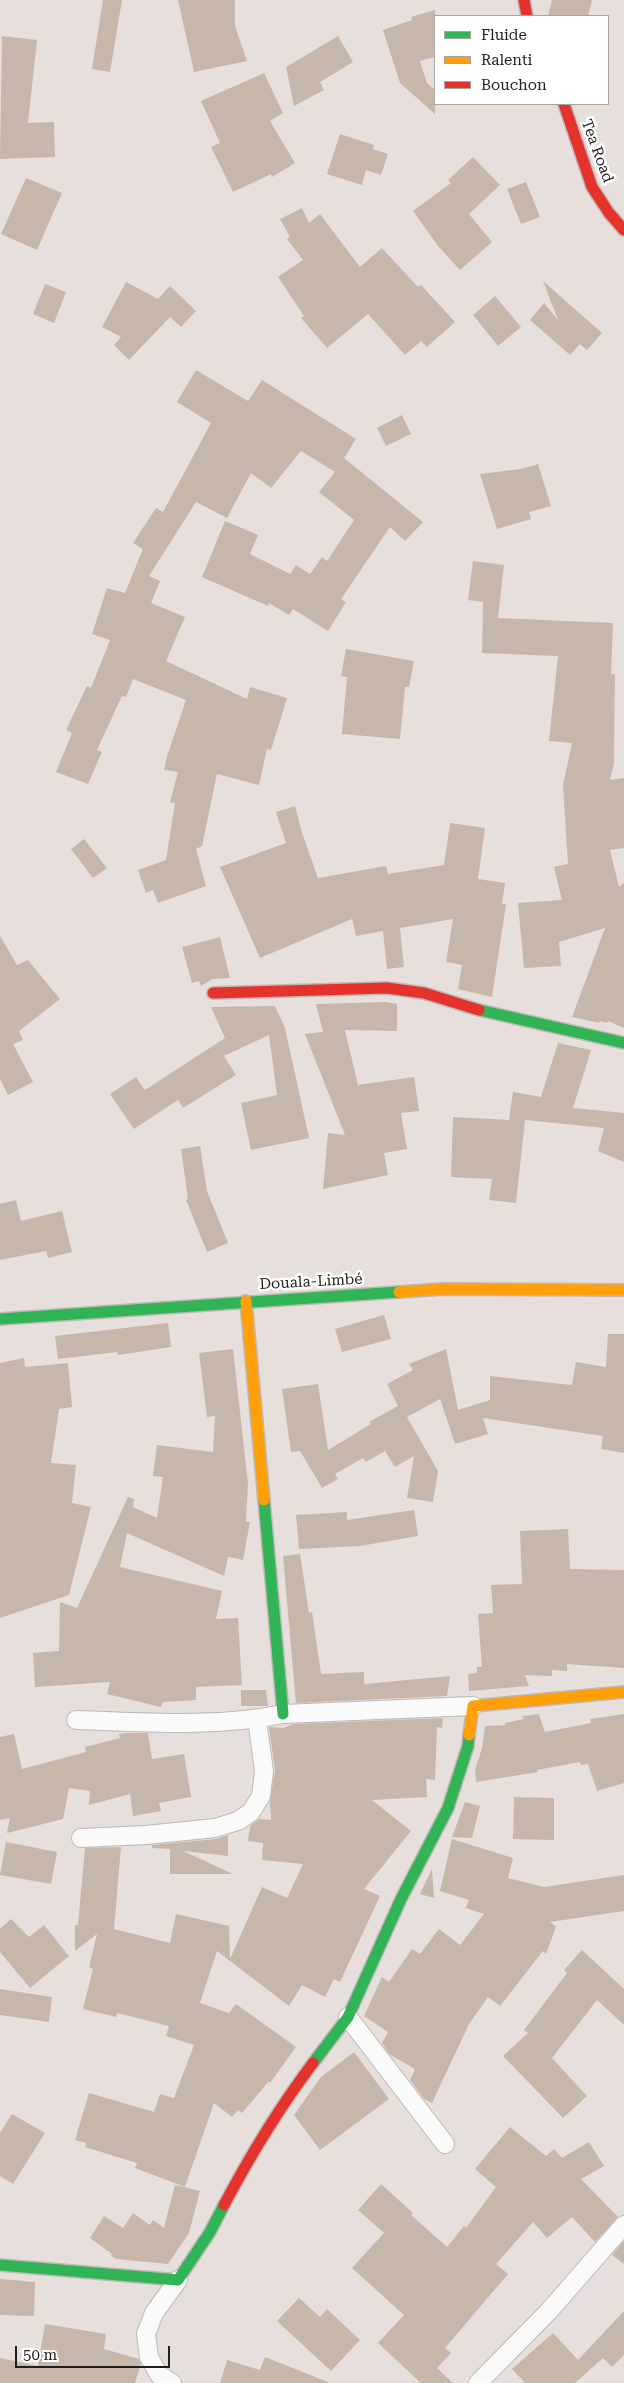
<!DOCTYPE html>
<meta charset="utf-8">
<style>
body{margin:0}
#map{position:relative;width:624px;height:2383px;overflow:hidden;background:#e6dfdb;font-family:"Roboto Serif",serif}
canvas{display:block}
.legend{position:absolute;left:434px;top:15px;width:175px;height:90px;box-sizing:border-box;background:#fff;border:1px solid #a7a5a4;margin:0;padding:6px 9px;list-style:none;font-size:15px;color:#221e1b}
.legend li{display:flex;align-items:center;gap:10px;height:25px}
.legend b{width:25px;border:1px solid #a7a5a4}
.scale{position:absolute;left:15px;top:2346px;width:155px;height:22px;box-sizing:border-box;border:2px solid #221e1b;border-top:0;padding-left:6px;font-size:15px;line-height:18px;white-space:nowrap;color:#221e1b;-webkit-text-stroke:4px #fff;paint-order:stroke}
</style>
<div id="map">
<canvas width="624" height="2383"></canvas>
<ul class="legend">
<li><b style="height:6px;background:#30b455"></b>Fluide</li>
<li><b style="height:6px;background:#ff9f0a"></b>Ralenti</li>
<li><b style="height:6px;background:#e5322d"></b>Bouchon</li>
</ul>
<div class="scale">50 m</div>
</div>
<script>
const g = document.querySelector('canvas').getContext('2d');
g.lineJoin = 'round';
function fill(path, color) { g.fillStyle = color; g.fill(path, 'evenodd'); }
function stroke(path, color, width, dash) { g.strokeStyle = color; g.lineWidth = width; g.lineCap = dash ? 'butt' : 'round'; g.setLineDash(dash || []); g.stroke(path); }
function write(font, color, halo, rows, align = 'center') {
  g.font = font + ' "Roboto Serif",serif'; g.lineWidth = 5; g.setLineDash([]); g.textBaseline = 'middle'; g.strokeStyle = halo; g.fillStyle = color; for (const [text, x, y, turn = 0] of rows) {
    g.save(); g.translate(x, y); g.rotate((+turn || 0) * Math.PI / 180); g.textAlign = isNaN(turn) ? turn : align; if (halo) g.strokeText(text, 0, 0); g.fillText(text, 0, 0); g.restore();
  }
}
fill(new Path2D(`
 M103,0h19l-12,72 -18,-3z
 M178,0h57v26l12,35 -53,11z
 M552,0h40l-4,16h-40z
 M435,10v47l-15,4 7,22 8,7v24l-35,-31 -17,-53 29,-10 -1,-3z
 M2,36l35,4 -9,83 26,-1 1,35 -55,2z
 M338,36l15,26 -33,20 4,8 -30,16 -8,-39z
 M264,73l19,40 -13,8 25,42 -23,14 -1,-3 -38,18 -22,-45 9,-4 -19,-42z
 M340,134l34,11 -1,4 15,5 -7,21 -15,-5 -4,15 -35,-11z
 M473,157l27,28 -31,29 23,28 -32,28 -22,-24 -25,-35 38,-28 -3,-3z
 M26,178l36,15 -25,57 -36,-16z
 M526,182l14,35 -19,7 -14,-35z
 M302,208l7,15 11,-9 40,53 22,-19 36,39 3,-2 34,37 -28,25 -6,-6 -16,14 -37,-41 -41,34 -26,-30 3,-2 -26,-39 25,-17 -16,-21 3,-2 -10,-18z
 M543,281l59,52 -15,17 -7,-6 -10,11 -40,-35 14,-17 14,17z
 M126,282l32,17 12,-13 26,25 -15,16 -11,-10 -41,43 -15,-15 7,-8 -19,-10z
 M45,284l21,8 -12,31 -21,-9z
 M495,296l26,31 -23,19 -25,-31z
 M196,370l52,31 14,-21 94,59 -12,19 79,64 -18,19 -15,-14 -49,72 5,3 -18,29 -35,-22 -4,6 -20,-12 -1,3 -66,-29 23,-56 33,14 -8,19 40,20 6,-9 14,9 12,-17 5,4 27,-41 -35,-28 16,-20 -34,-21 -30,37 -20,-15 -24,45 -31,-16 -47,74 11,5 -9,22 34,14 -19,44 81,38 3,-12 37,11 -16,52 -4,-1 -8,36 -42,-11 -15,72 -6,3 10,37 -48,17 -5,-13 -7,3 -8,-23 28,-10 9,-57 -5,-1 8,-30 -14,-2 3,-14 19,-56 -53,-21 -7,18 -4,-1 -25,54 5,2 -14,32 -32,-12 16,-39 -6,-3 21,-44 4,2 19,-48 -18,-6 15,-46 18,5 18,-44 -10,-6 23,-35 7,4 48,-89 -34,-21z
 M402,415l9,19 -25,12 -9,-18z
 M538,464l13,42 -22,6 2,7 -34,10 -17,-55 41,-5z
 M473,561l31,4 -6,53 115,5 -2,51h4l-1,89 -4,17 14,-2v70l-14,2 9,37 5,-4v145l-16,-7 -1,2 -7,-2 -1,2 -27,-6 33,-89 -46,14 2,24 -37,2 -6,-65 44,-3 -8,-33 14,-3 -5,-79 9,-42 -23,-2 9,-85 -76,-3 1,-51 -15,-2z
 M346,649l68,12 -5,26h-4l-5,52 -58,-5 5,-57 -6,-1z
 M295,806l7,27 16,45 68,-12 2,8 56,-9 6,-42 35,5 -7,51 27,4 -3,21h4l-14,93 -34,-8 4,-24 -16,-3 7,-43 -53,9 4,39 -17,2 -4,-38 -27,5 -4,-17 -92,39 -40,-91 66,-24 -10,-31z
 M84,839l23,29 -14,10 -22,-29z
 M0,936l17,29 11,-5 32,39 -41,32 4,9 -10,4 20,38 -25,13 -8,-16z
 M220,937l10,41 -18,1 -11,7 -2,-5 -7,2 -10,-36z
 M386,1002l11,2v27l-52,-1 13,55 56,-8 5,34 -18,2 6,36 -23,4 4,22 -65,14 5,-56 17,2 -40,-101 18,-2 -7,-28z
 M275,1006l10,22 24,110 -58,12 -10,-47 36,-8 -8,-60 -45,21 12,19 -53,33 -5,-8 -44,29 -24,-35 26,-17 9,13 80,-52 -14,-31z
 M558,1043l33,7 -18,58 51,5v49l-26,-11 6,-23 -79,-8 -9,83 -27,-3 3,-21 -41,-2 2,-60 56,3 4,-28 28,5z
 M200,1146l7,45 21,52 -21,9 -21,-52 2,-1 -7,-50z
 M16,1200l5,21 41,-10 10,41 -24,6 -2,-7 -46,9v-56z
 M384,1315l7,24 -49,13 -7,-23z
 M168,1323l3,24 -53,8 -1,-3 -59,7 -3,-23z
 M608,1334h16v119l-23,-4 2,-13 -120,-18 5,16 -33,10 -15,-45 -33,18 31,54 -5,31 -26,-4 7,-42 -19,11 -10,-16 -19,11 -3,-4 -28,16 3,5 -16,9 -22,-37 -9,1 -9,-63 36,-5 10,66 43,-26 -2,-2 29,-16 -11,-22 26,-14 -4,-6 37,-15 12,61 32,-10v-24l82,9 4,-23 30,5z
 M233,1349l15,135 -2,38h4l-7,38 -15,-3 -4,19 -97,-43 -7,34 102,24 -6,28 22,-1 4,67 -46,2v13l-33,2 -2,5 -54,-13 3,-12 -75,5 -2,-34 26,-2 1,-49 17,6 51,-111 6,2 -1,8 24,11 6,-41 -10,-1 4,-31 56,7 2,-36 -8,1 -8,-64z
 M24,1358l1,9 43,-4 4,44 -13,2 -8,54 25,2 -4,38 19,4 -22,88 -69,23v-255z
 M414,1510l4,26 -58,10 -61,3 -3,-34 51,-3v8z
 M568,1529l2,40 54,1v98l-57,-4v7l-15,-1v6l-27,-1 4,11 -60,5 -1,-17 9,-1v-6h5l-4,-53 15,-1 -2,-28 31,-1 -2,-53z
 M300,1554l9,59 3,-1 9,62 43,-2v12l86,-8 -3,20 -151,7 -13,-147z
 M241,1690h25l2,16h-27z
 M539,1714l6,18 46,-9 -1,-4 34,-5v69l-27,8 -9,-27 -7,1 -1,-3 -43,8 1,2 -62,10 -1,-12 7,-22 3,-22 21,-1 -1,-2 19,-4 -2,-3z
 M443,1718l-1,10 -5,-1 -2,53 -9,-1 1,18 -55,3 39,31 -47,58 16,7 -40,86 -6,-3 -9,18 -23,-12 -13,21 -72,-55 -17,52 29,10 7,-9 60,43 -26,36 -1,-2 -27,32 -4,-3 -6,7 -18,-14 -29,84 -50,-19 2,-5 -52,-16 1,-4 -11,-3 14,-47 65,19 6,-18 14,4 20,-53 -28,-9 3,-10 -52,-13 -1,4 -33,-8 10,-40 -4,-2 8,-33 -22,17v-26h3l7,-77 36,-1 -7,82 56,14 6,-29 53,12 1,33 32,-72 25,11 16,-34 -41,-4 1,-17 -15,-2 2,-15 9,-7 12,1 -1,-18 5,-32 -6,-43 15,1 9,-4z
 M128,1733h20l4,26 32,-5 7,43 -32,6 2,8 -28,5 -3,-22 -41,11 1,-14 -21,-3 -6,31 -56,14 3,-15 -10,2v-83l14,-3 8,35 64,-17 -1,-5 35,-9 -1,-4z
 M514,1797l40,1v42l-41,-1z
 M465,1802l15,4 -8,32 -20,-1z
 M228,1835v21l-45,-5 50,23h-63v-25l-18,-1v-3l64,-6z
 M452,1839l61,19 -5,20 36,9 80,-12v36l-74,11 6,5 -10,27 -3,-3 -43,55 -12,-9 -19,27 -37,79 -8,-4 -14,-19 5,-11 -26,-15 -7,-11 6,-11 -24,-16 18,-39 7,5 23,-33 8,5 19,-25 21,16 24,-31 -18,-6 3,-8 -29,-9z
 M6,1842l51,10 -6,32 -51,-9z
 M432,1869l2,29 -14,-4z
 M11,1919l18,18 15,-12 25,31 -39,32 -30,-36v-23z
 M582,1950l42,39v36l-27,-25 -45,58 35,38 -24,22 -60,-62 25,-23 -4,-3 43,-57 -3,-3z
 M0,1989l52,8 -3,25 -49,-7z
 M354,2052l35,47 -69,51 -26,-35 27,-38z
 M12,2114l33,19 -32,51 -13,-8v-43z
 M510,2127l36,29 8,-7 8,9 27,-16 15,24 -23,13 37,38 -23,25 -23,-25 -25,21 -14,-16 -37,42 12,10 -63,74 6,5 -14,15 16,15h-32l-43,-40 26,-28 -52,-47 32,-35 -26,-23 23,-26 32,29 -2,2 36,32 17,-21 2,2 30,-41 -21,-18z
 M175,2185l25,6 -11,42 -21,31 -51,-5 -6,-3 1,-2 -22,-16 14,-22 19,12 10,-15 17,12 3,-5 11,8z
 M624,2241v23l-12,-9z
 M0,2279l35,3 -1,34 -34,-1z
 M299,2298l21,19 7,-8 33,31 -29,31 -54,-50z
 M624,2311v44l-12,12 -9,-9 -28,25h-50l-13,-14 41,-36 25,27z
 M45,2324l61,10 -2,15 35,10 2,5 -6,19h-135v-25l38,8z
 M265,2357l63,25v1h-108l7,-23 33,10z`), '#c7b7ab');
const street = new Path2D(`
 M76,1720c69,2 139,8 207,-6l190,-8
 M81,1838l65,-3 69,-7 23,-7 13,-9 10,-16 3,-25 -7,-52
 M348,2017l97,127
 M172,2383l-13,-8 -10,-18 -3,-23 8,-21 24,-33
 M478,2383l71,-72 75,-86`);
const fast = new Path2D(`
 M479,1010l145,33
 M0,1319l399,-27
 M264,1500l19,214
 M313,2063l35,-46 53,-118 47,-91 20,-62 1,-11
 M0,2265l178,15 32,-48 14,-27`);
const slow = new Path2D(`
 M399,1292l44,-3 181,1
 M246,1301l18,199
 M469,1735l4,-29 151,-14`);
const jam = new Path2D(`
 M524,0l3,16
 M564,104l28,83 17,26 15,17
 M213,993l174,-5 37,5 55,17
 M224,2205c26,-49 55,-97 89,-142`);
stroke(street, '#beb9b6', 20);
stroke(fast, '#beb9b6', 14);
stroke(slow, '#beb9b6', 14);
stroke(jam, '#beb9b6', 14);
stroke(street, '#fbfafa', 18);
stroke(fast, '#30b455', 11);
stroke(slow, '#ff9f0a', 11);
stroke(jam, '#e5322d', 11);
write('15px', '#221e1b', '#fff', [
 ["Tea Road",597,151,70],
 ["Douala-Limbé",311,1282,-3]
]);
</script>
